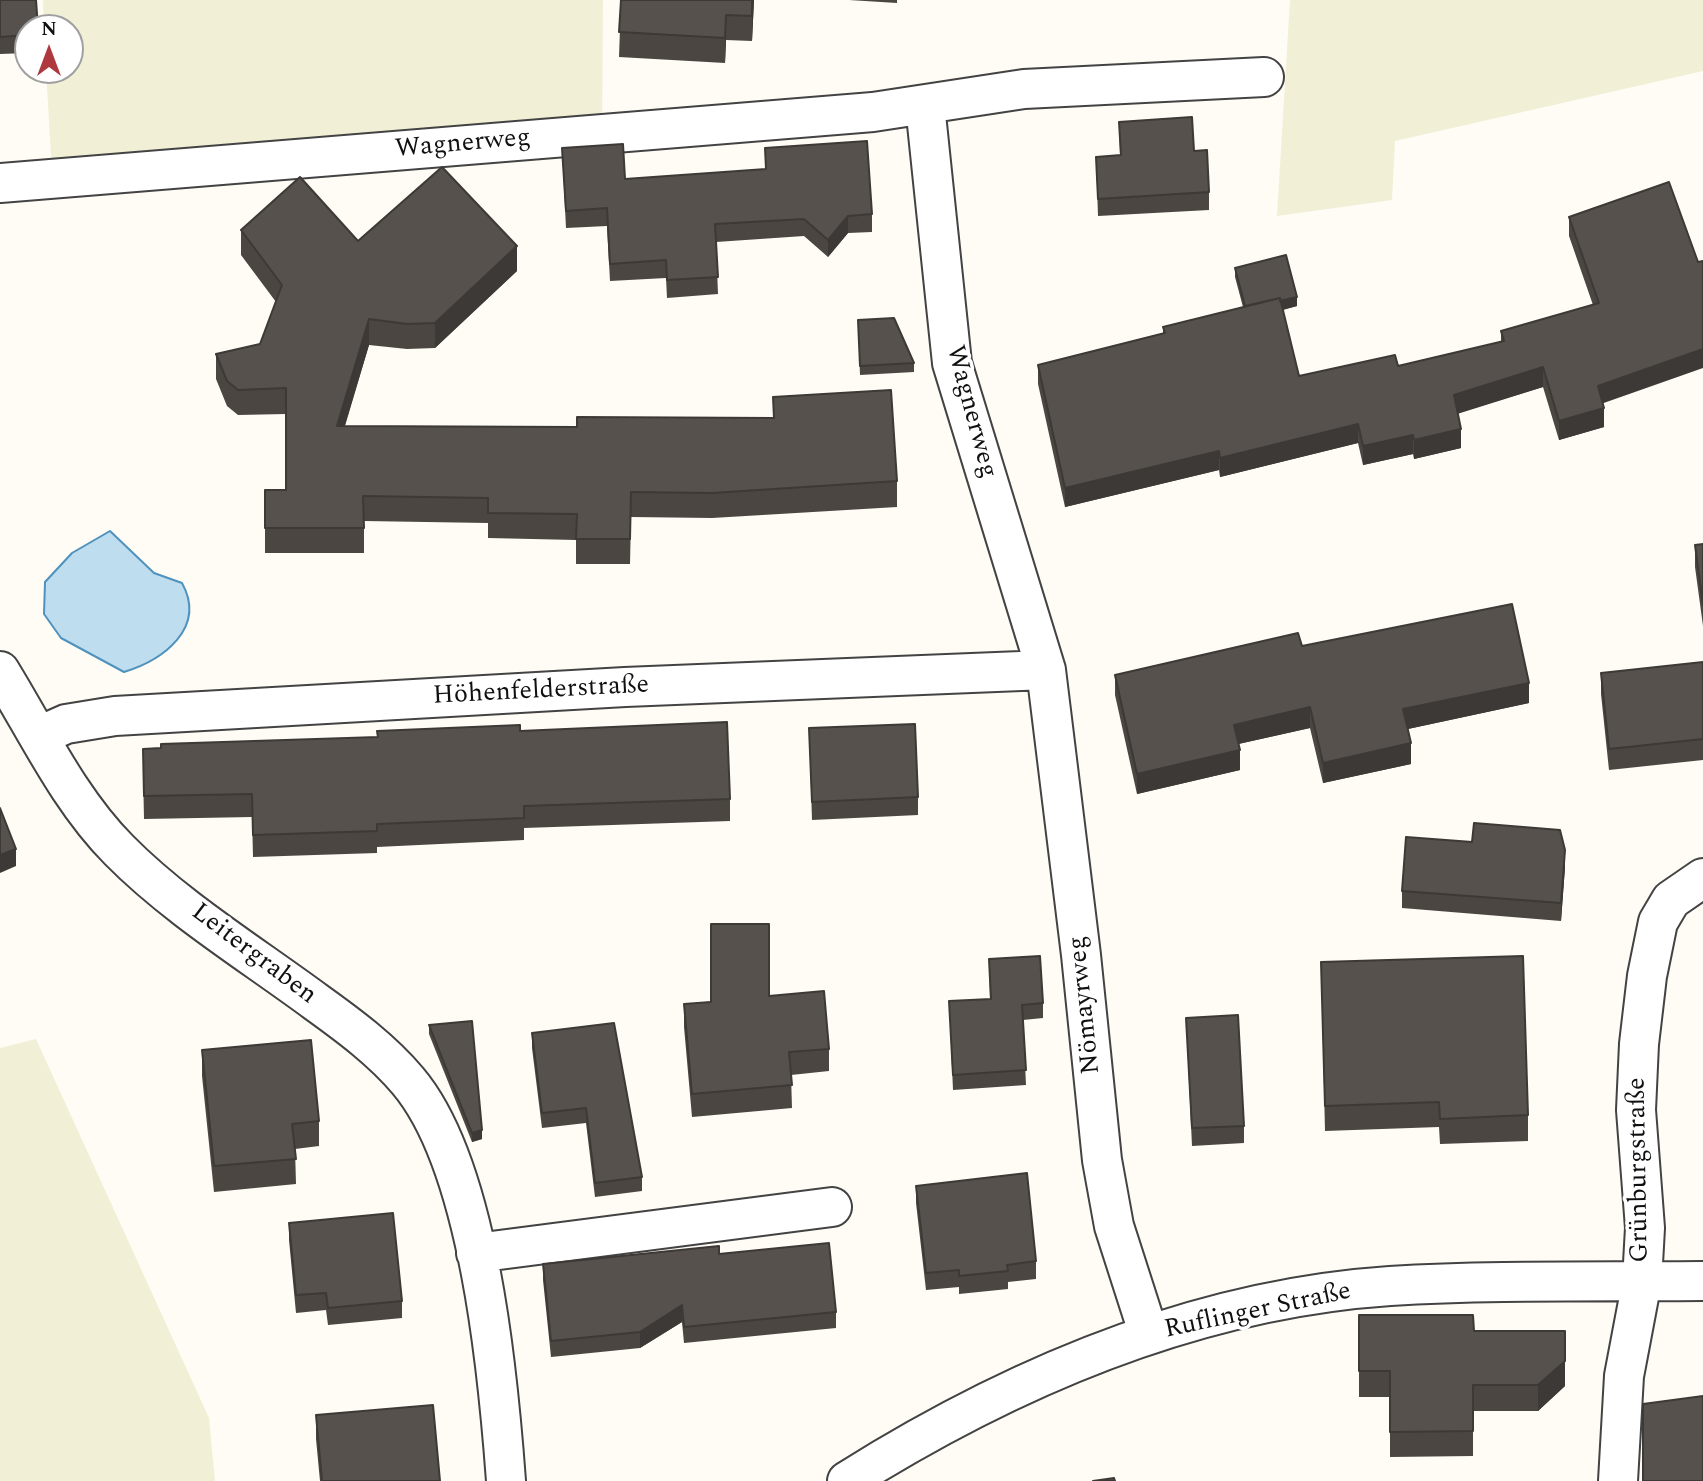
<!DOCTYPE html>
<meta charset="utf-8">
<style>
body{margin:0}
#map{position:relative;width:1703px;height:1481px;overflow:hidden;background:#fefcf4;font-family:Spectral,serif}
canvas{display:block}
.north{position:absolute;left:14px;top:14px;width:70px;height:70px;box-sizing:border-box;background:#fff;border:2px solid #9f9f9f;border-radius:50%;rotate:0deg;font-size:19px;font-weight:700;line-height:28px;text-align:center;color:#101010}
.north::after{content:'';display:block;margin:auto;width:24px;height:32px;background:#af383f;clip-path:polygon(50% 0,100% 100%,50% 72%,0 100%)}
</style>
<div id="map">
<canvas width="1703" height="1481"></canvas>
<div class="north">N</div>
</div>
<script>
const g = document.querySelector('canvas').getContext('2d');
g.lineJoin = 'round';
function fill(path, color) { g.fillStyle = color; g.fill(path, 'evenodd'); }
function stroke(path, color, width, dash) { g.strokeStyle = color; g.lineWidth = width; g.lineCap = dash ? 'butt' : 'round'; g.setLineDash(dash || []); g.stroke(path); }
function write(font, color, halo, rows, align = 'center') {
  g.font = font + ' Spectral,serif'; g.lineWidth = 7; g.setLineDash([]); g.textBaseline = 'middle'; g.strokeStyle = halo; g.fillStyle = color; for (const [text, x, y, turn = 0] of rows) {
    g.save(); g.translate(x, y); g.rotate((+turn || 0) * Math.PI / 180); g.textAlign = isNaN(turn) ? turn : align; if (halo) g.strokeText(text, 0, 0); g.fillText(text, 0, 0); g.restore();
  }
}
fill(new Path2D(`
 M43,0h560l-1,137 -550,35 -6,-102h24v-42h-26z
 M1290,0h413v71l-308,70 -3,59 -115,16z
 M36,1039l173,379 6,63h-215v-433z`), '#f1efd6');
const water = new Path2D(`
 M110,531l44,42 28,10c25,45 -19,77 -58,89l-63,-34 -17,-24 1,-32 27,-29z`);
fill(water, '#beddef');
stroke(water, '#4e92bd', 2);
const minor = new Path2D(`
 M925,105l27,258 94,307 35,285 21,205 12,66 35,109
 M0,183l873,-71 151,-23 240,-12
 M0,671c37,60 69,129 119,179 56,57 132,104 197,152 32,23 66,48 92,79 71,84 90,291 98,400
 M39,736l27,-12 49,-8 510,-29 421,-17
 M476,1253l356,-46
 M847,1481c164,-103 348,-182 543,-195 104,-6 209,-4 313,-5
 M1618,1481l6,-105 18,-95 3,-53 -9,-118 3,-66 8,-68 11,-54 13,-22 32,-22`);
stroke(minor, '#434343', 42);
stroke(minor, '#fff', 38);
fill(new Path2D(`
 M0,0l28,28v25l-28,1z
 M621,0h133l-2,41 -26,-1 -1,23 -106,-6z
 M849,0h48v3z
 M1119,122l75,29 15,41v18l-111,6 -2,-59 24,-2z
 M562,148l63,31 140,-10v-21l107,66v18l-24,1 -20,24 -24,-21 -88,6 2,52 -51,4 -1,-20 -56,3 -3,-55 -41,2z
 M1669,182l-66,221 1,24 -45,13 -16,-53 -85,26 3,35 -47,11 -1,-5 -50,11 -5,-22 -138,34 -1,-7 -154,37 -27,-123v-19l125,-32v-6l80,-20 -8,-30v-9l62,38 -14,4 16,66 99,-10 103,-24v-11l92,-26 -24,-69v-19z
 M241,230l117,11 159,30 -82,77 -28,1 -38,-4 -24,81 232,1 196,-9v-21l124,84v26l-185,11 -81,-1 -1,47h-54v-24l-88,-2v-15l-124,-2v32h-99v-63h21v-76l-48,1 -11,-9 -11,-27v-25l44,-10 16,-42 -35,-47z
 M858,320l56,43v9l-54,3z
 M1703,544v82l-8,-59v-22z
 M1302,646l227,57 -121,26 3,35 -88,19 -13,-55 -72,16 2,26 -103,24 -22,-99v-20z
 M1703,662v98l-94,10 -8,-76v-21z
 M809,728l109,69v18l-106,5z
 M520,731l210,68v22l-206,7v12l-147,7v6l-124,4 -1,-40 -108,2 -1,-48 234,-34z
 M1565,867l-4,54 -159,-13v-17z
 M989,959l54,44v15l-20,2 3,65 -73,5 -4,-89 41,-2z
 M1321,962l207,153v26l-88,3 -1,-17 -114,4z
 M769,996l60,53v22l-38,4 1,33 -100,9 -8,-90v-23z
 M1186,1018l58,108v17l-52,3z
 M429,1025l53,114 -10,3 -43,-108z
 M532,1033l110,144v14l-47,6 -9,-74 -44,5 -10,-80z
 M202,1050l117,71v25l-24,3 1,35 -82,8 -12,-116z
 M916,1186l120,75v18l-28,3v7l-49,5v-7l-33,3 -10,-87z
 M289,1223l113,78v17l-74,7 -2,-15 -30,3 -7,-73z
 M719,1254l117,58v16l-152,15 -2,-21 -42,26 -89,9 -8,-77v-16z
 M1359,1315l115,16 91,55 -27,25h-65v45l-83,1v-60h-31z
 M316,1415l124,66h-120l-4,-42z`), '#4b4642');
fill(new Path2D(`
 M752,0h2l-2,41z
 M726,15v25l-1,23v-25z
 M848,216v17l-20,24v-17z
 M517,246v25l-82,77v-25z
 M1297,297v9l-51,13v-9z
 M369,319v26l-32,106v-25z
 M1703,349v19l-105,37v-19z
 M1543,367v20l-89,28v-20z
 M1604,408v19l-45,13v-19z
 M1358,424v19l-138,34v-19z
 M1461,429v19l-47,11v-19z
 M1413,435v19l-50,11v-19z
 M1219,451v19l-154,37v-19z
 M1529,683v20l-126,27v-21z
 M1310,707v21l-76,17v-20z
 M1411,743v21l-88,19v-20z
 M1240,750v20l-103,24v-20z
 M16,849v17l-16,7v-18z
 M1565,850v17l-4,54v-18z
 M482,1130v9l-10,3v-9z
 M682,1305v17l-42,26v-16z
 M1565,1361v25l-27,25v-26z`), '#3d3936');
const building = new Path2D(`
 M0,0h36l2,28h-10v7l-28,2z
 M621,0h131v16l-26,-1 -1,23 -106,-6z
 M1192,117l2,34 13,-1 2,42 -111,7 -2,-42 25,-2 -2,-33z
 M867,141l5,73 -24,2 -20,24 -24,-21 -89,5 3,53 -51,3 -1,-20 -56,4 -3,-56 -41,3 -4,-63 61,-4 2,35 141,-10 -1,-21z
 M442,167l75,79 -82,77 -28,1 -38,-5 -32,107 240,1v-10l197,1 -1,-21 118,-7 6,91 -185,12 -81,-1 -1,47h-54l1,-25 -89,-1v-15l-125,-2 1,32h-99v-38h21v-102l-48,2 -11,-9 -11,-27 44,-10 22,-59 -41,-55 59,-53 58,64z
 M1669,182l29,80 5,-1v88l-105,37 6,22 -45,13 -16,-54 -89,28 7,34 -47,11 -1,-5 -50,11 -5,-22 -138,34 -1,-7 -154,37 -27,-123 127,-32 -2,-6 117,-29 19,78 96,-21 3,11 106,-25 -3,-10 98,-28 -30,-86z
 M1286,255l11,42 -17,4v-3l-35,8 -10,-38z
 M894,318l20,45 -54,3 -2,-46z
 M1703,544v61l-8,-60z
 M1512,604l17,79 -126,26 8,34 -88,20 -13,-56 -76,18 6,25 -103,24 -22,-99 183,-42 4,13z
 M1703,662v77l-94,10 -8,-76z
 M727,722l3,77 -206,7v12l-147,6v7l-124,4 -1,-41 -108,2 -1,-47 18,-1v-4l217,-7 -1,-6 143,-6v6z
 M915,724l3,73 -106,5 -3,-74z
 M0,808l16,41 -16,6z
 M1474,823l86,7 5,20 -4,53 -159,-12 4,-54 66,5z
 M711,924h58v72l55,-5 5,58 -40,3 3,33 -100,9 -8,-90 27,-2z
 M1040,956l3,47 -21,2 4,65 -73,5 -4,-74 42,-2 -2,-40z
 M1523,956l5,159 -88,4 -1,-17 -114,4 -4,-144z
 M1238,1015l6,111 -52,2 -6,-110z
 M472,1021l10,109 -10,3 -43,-108z
 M614,1023l28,154 -47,6 -9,-75 -44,5 -10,-80z
 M311,1040l8,81 -27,3 4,35 -82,7 -12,-116z
 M1027,1173l9,88 -29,4 1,6 -49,5v-6l-33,3 -10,-87z
 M393,1213l9,88 -74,7 -2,-15 -30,2 -7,-72z
 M829,1243l7,69 -152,15 -2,-22 -42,27 -89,9 -8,-77 176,-18v8z
 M1359,1315h114l1,16h91v30l-27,24h-65v46l-83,1v-61h-31z
 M1703,1396v85h-60v-77z
 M433,1405l7,76h-118l-6,-66z
 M1114,1478l1,3h-22z`);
fill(building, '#57514d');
stroke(building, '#3d3936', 2);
write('26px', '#101010', '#fff', [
 ["Wagnerweg",463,145,-5],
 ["Wagnerweg",970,412,75],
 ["Höhenfelderstraße",541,692,-3],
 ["Leitergraben",253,955,37],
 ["Nömayrweg",1086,1005,-96],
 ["Grünburgstraße",1640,1170,-91],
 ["Ruflinger Straße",1258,1312,-12]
]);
</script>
